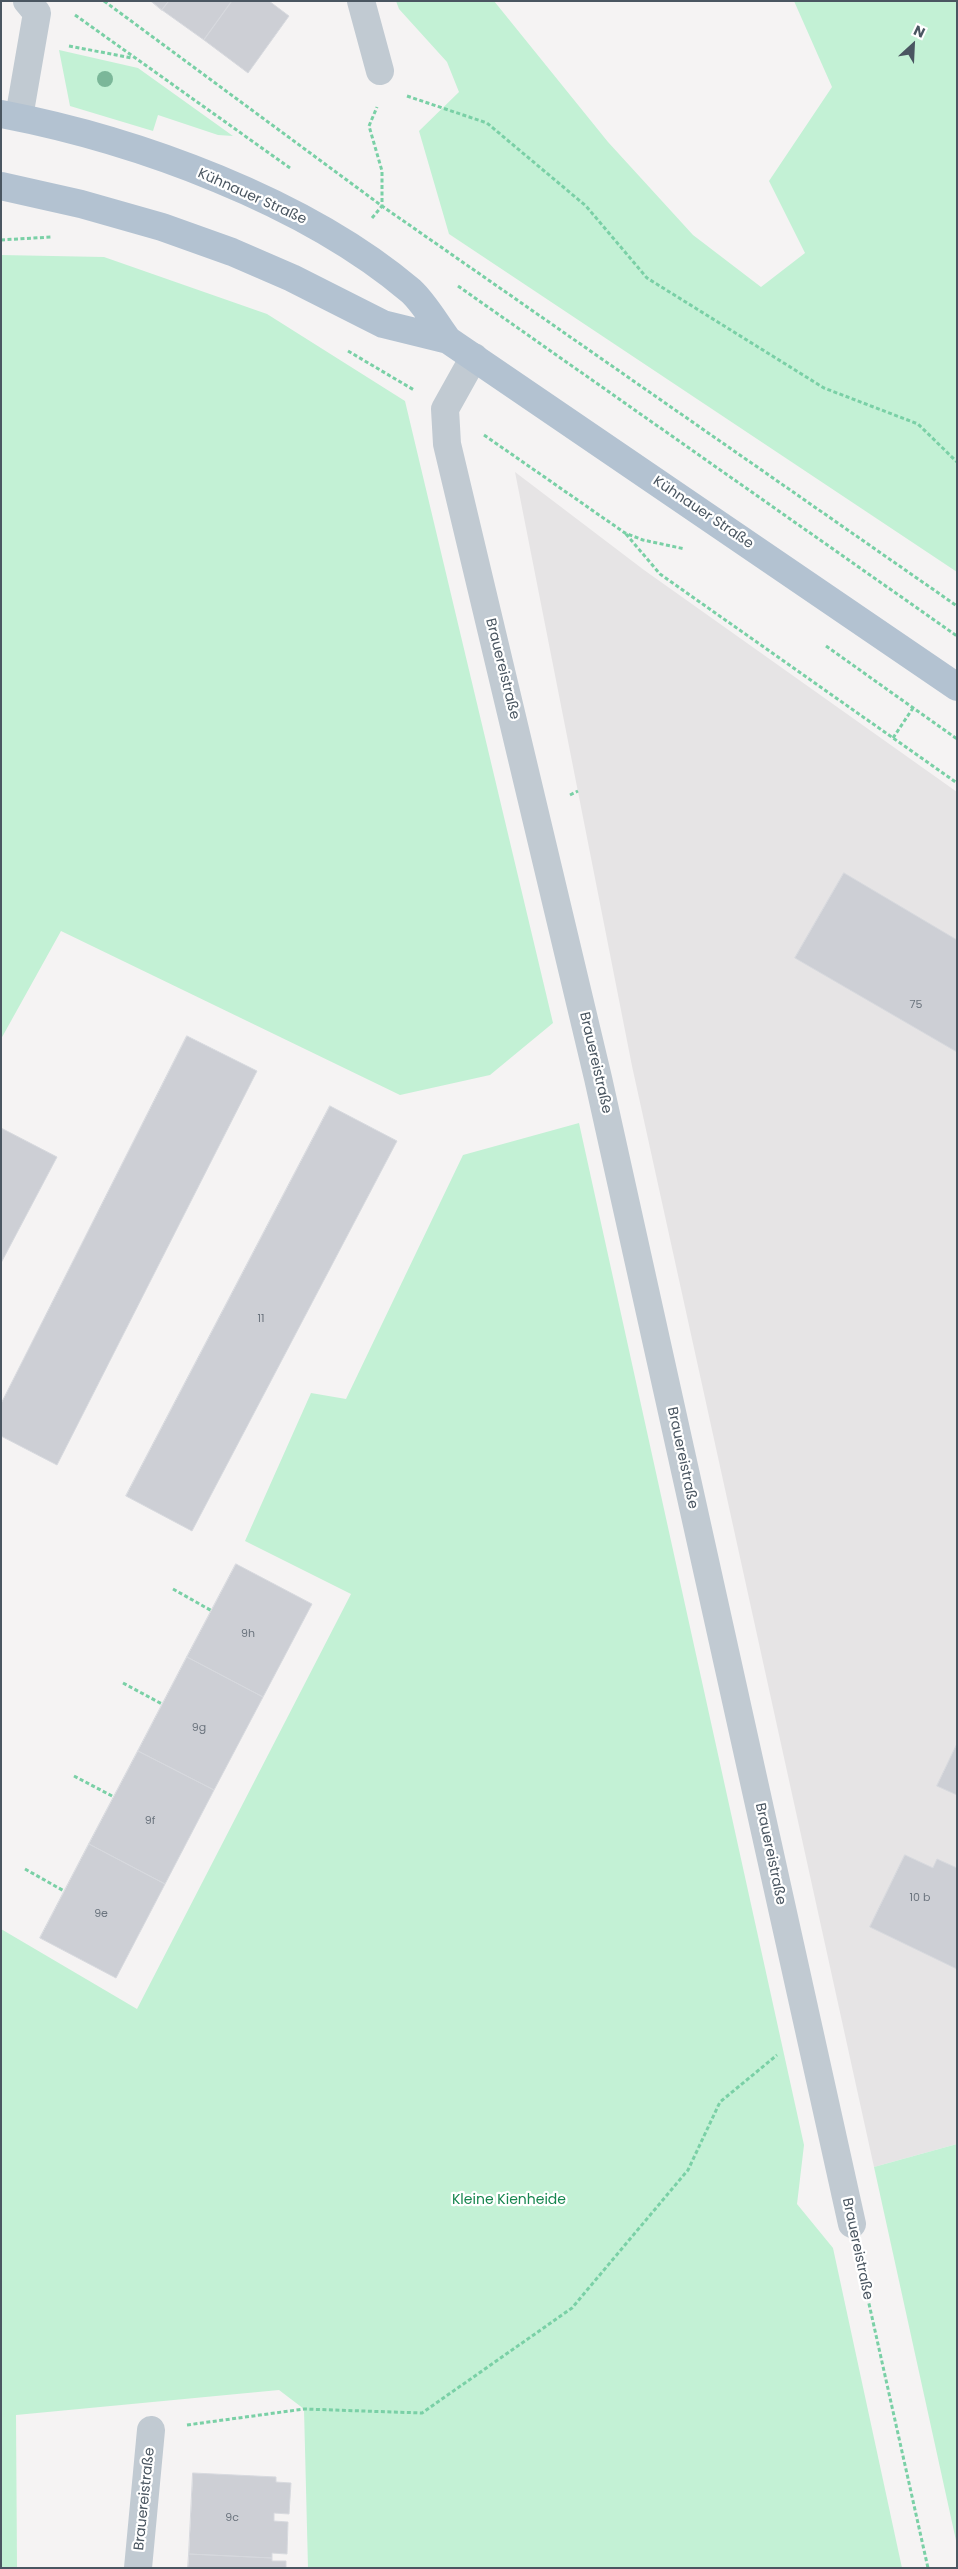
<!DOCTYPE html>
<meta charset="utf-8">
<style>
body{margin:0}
#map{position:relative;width:958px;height:2569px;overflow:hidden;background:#f5f3f3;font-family:Poppins,sans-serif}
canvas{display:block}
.frame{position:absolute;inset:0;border:2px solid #4a5661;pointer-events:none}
.north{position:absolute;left:888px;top:20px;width:50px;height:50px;-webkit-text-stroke:4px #fff;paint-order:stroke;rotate:25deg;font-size:14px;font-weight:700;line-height:20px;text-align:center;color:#4a5661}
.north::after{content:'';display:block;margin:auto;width:18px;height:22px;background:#4a5661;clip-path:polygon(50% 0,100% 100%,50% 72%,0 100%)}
</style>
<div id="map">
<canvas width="958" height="2569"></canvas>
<div class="frame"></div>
<div class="north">N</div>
</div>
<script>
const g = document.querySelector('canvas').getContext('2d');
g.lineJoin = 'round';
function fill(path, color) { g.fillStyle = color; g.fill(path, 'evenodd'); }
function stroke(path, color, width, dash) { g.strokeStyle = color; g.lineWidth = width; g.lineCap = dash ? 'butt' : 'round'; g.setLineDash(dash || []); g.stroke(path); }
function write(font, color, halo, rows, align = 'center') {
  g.font = font + ' Poppins,sans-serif'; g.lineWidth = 4.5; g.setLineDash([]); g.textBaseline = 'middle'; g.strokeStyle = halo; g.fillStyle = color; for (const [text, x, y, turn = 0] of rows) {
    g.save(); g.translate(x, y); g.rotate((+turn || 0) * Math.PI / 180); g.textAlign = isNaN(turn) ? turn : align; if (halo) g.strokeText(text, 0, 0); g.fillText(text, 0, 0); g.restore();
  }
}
fill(new Path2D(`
 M515,472l129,98 313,222v1352l-83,23 -242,-1101z`), '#e6e4e5');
fill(new Path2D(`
 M396,1h98l114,141 85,93 68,52 44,-34 -36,-72 63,-94 -38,-86h163v571l-508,-338 -30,-103 40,-39 -12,-30 -48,-53z
 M59,50l79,18 95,68 -15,-1 -60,-20 -5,16 -83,-25z
 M1,255l103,2 163,57 138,87 148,622 -63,52 -90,20 -339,-164 -60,108z
 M579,1123l225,1022 -7,59 36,44 69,320h-594l-4,-159 -25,-19 -263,25 1,153h-16v-639l136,80 214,-415 -106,-53 66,-148 35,6 117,-244z
 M957,2144v401l-83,-378z`), '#c3f1d5');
const building = new Path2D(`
 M151,1h18l-7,9z
 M169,1h63l-28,39 -42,-30z
 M232,1h37l20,15 -41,57 -44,-33z
 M844,873l113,67v112l-162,-94z
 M187,1036l70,35 -200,394 -56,-29v-32z
 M330,1106l67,35 -205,390 -66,-35z
 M1,1128l56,29 -56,106z
 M236,1564l76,40 -49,93 -76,-40z
 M187,1657l76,40 -49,93 -76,-39z
 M957,1744v51l-20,-9z
 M138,1751l76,39 -49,94 -76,-40z
 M89,1844l76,40 -49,94 -76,-40z
 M905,1855l28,13 4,-9 20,9v101l-87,-42z
 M193,2473l83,4v5l15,1 -2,31 -15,-1v8l14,1 -1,32 -15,-1v5l-83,-4z
 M189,2554l83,4v3h14v7h-98z`);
fill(building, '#cdcfd5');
stroke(building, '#d7d9de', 1);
stroke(new Path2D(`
 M104,1l278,205 575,400
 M75,15l215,153
 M69,46l63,12
 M407,96l80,27 99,83 61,72 177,110 94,36 39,38
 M372,218l10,-12v-35l-13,-45 8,-19
 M1,240l50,-3
 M458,286l499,350
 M348,351l66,39
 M484,435l141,98 18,7 42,9
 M626,534l34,40 297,209
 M826,646l131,93
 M893,738l20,-30
 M570,795l8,-4
 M173,1589l39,22
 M123,1683l39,21
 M74,1776l40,21
 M25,1869l39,22
 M859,2259l69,309
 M187,2425l117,-16 118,4 150,-105 116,-138 32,-68 57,-47`), '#7ad0a6', 3, [4, 2.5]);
stroke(new Path2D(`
 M361,1l19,70
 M19,117l18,-104 -10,-12
 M474,357l-29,52 2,35 151,634 254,1146
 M138,2568l13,-138`), '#c1cad2', 28);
stroke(new Path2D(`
 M1,114c136,26 304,87 410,177 14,13 25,33 37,49
 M1,186l80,18 81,23 70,25 60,26 91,46 65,16 509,347`), '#b3c2d1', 28);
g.fillStyle = '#7bb799';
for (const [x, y] of [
 [105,79]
]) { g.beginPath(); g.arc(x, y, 8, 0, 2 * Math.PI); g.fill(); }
write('11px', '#6b747e', null, [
 ["75",916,1005],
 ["11",261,1319],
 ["9h",248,1634],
 ["9g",199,1728],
 ["9f",150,1821],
 ["10 b",920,1898],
 ["9e",101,1914],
 ["9c",232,2518]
]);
write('14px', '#4a5661', '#fff', [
 ["Kühnauer Straße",252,197,24],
 ["Kühnauer Straße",703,513,34],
 ["Brauereistraße",502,669,76],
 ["Brauereistraße",595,1063,77],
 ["Brauereistraße",682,1458,78],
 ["Brauereistraße",770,1854,78],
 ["Brauereistraße",857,2249,78],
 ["Brauereistraße",145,2499,-84]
]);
write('14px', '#17864f', '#fff', [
 ["Kleine Kienheide",509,2200]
]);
</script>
